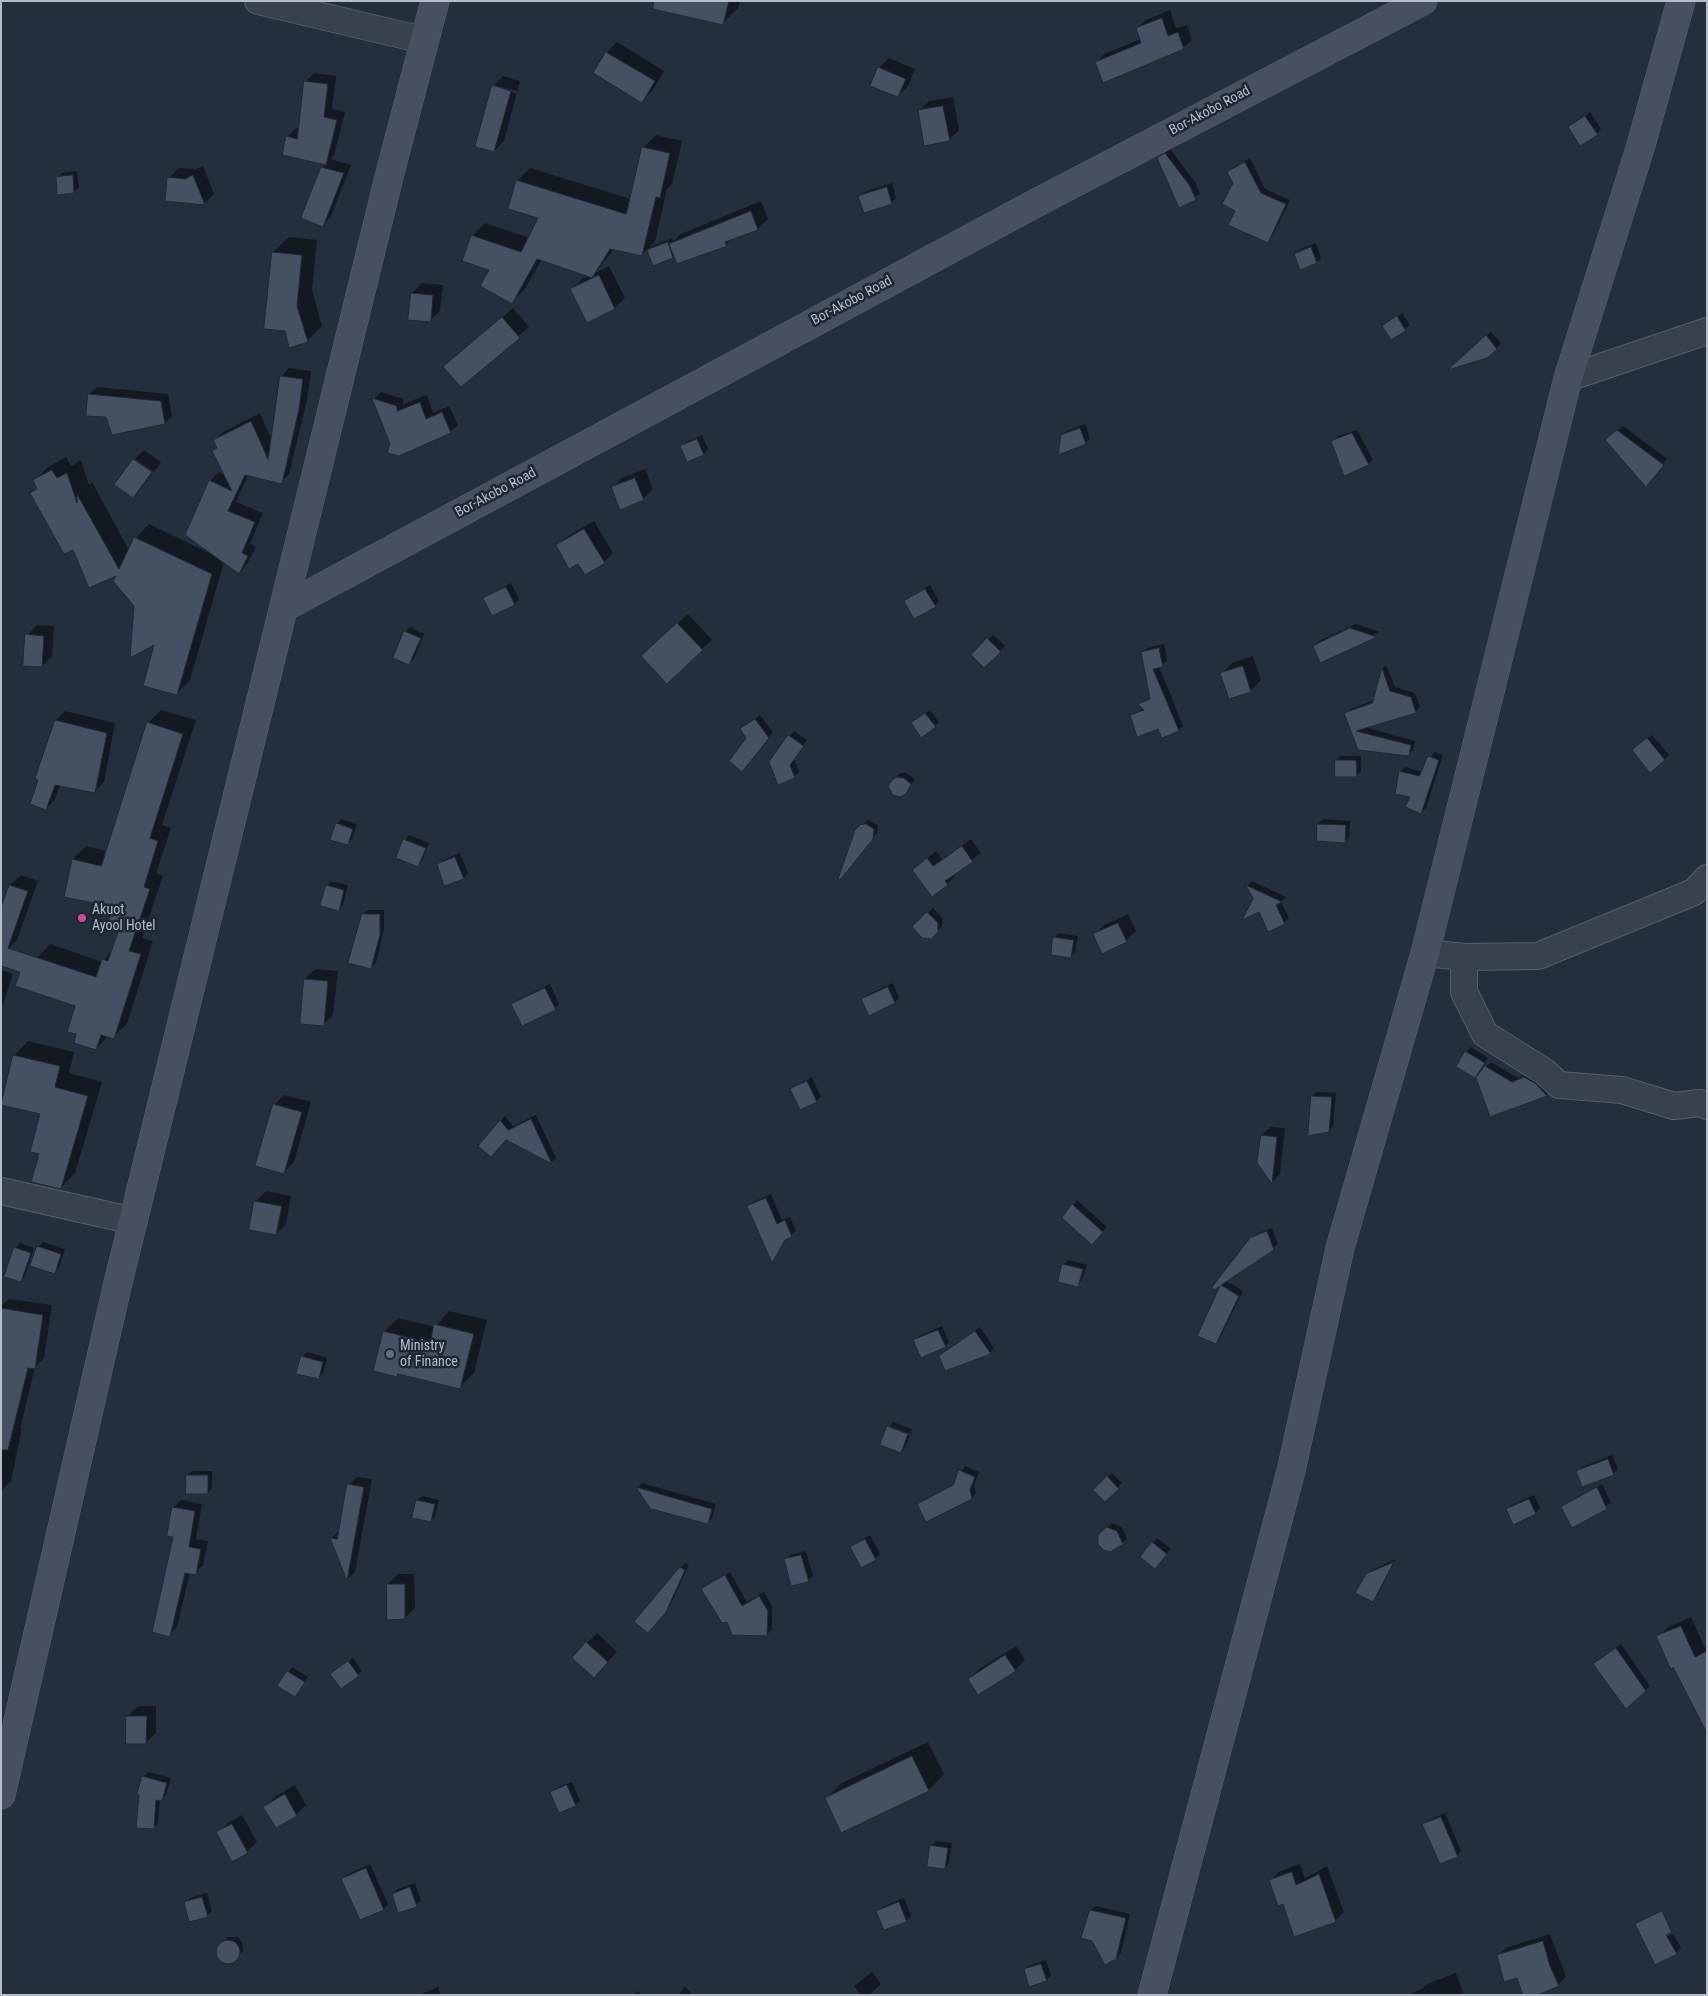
<!DOCTYPE html>
<style>
body{margin:0}
#map{position:relative;width:1708px;height:1996px;overflow:hidden;background:#242f3e;font-family:"Roboto Condensed",sans-serif}
canvas{display:block}
.frame{position:absolute;inset:0;border:2px solid #b4bcc9;pointer-events:none}
</style>
<div id="map">
<canvas width="1708" height="1996"></canvas>
<div class="frame"></div>
</div>
<script>
const g = document.querySelector('canvas').getContext('2d');
g.lineJoin = 'round';
function fill(path, color) { g.fillStyle = color; g.fill(path, 'evenodd'); }
function stroke(path, color, width, dash) { g.strokeStyle = color; g.lineWidth = width; g.lineCap = dash ? 'butt' : 'round'; g.setLineDash(dash || []); g.stroke(path); }
function write(font, color, halo, rows, align = 'center') {
  g.font = font + ' "Roboto Condensed",sans-serif'; g.lineWidth = 5; g.setLineDash([]); g.textBaseline = 'middle'; g.strokeStyle = halo; g.fillStyle = color; for (const [text, x, y, turn = 0] of rows) {
    g.save(); g.translate(x, y); g.rotate((+turn || 0) * Math.PI / 180); g.textAlign = isNaN(turn) ? turn : align; if (halo) g.strokeText(text, 0, 0); g.fillText(text, 0, 0); g.restore();
  }
}
fill(new Path2D(`
 M686,1h54l-2,7 -15,15z
 M1170,10l6,18 11,-3 5,15 -9,8 -87,15 8,-9 37,-15 -4,-11 9,-8z
 M617,42l47,29 -12,20 -10,10 -48,-28 13,-21z
 M889,58l26,11 -7,17 -10,10 -19,-28z
 M314,73l22,3 -4,33 13,3 -11,43 -3,4 20,6 -20,51 -8,9 -1,-57 4,-4 -39,-27 9,-9 4,1 6,-47z
 M503,76l17,5 -16,60 -10,10 -1,-65zM498,86l20,5 -1,3 -19,-6z
 M953,97l6,33 -10,10 -30,-29 10,-10z
 M1590,112l11,17 -4,5 -28,-6z
 M656,135l26,6 -10,43 -5,5 -12,53 -6,5 23,-9 1,3 8,-7 80,-33 7,18 -10,10 -26,10 -6,5 -51,11 -21,9 -6,-16 -6,7 -28,-6 -19,24 14,-7 16,32 -10,10 -28,13 -15,-32 10,-10 8,-3 -48,-17 -17,30 -13,13 -40,-66 13,-13 45,15 10,-21 -23,-36 13,-13 101,31 12,-51z
 M1170,149l25,33 5,12 -20,12 -22,-48z
 M1250,158l15,31 25,11 -18,37 -5,5 -31,-32 -2,-27 -6,-11z
 M203,166l11,28 -10,10 -35,-26 10,-10 17,1z
 M77,171l2,16 -5,5 -16,-14 4,-5z
 M892,183l4,15 -5,5 -31,-7 4,-4z
 M289,237l28,3 -5,50 10,36 -15,15 -34,-89z
 M1316,243l5,15 -4,4 -16,6 -5,-14 4,-5z
 M422,283l21,2 -3,26 -10,10 -18,-28z
 M513,308l16,19 -68,58 -16,-18z
 M1402,313l8,12 -19,14 -7,-13z
 M1491,332l10,11 -4,5 -11,9 -34,10z
 M289,368l22,3 -4,29 -18,74 -8,8 -33,-7 -12,27 27,11 -13,31 6,3 -9,17 -8,9 -15,-11 -34,118 -14,14 -20,-52 -38,-69 -44,-25 -42,-55 6,-5 -4,-7 14,-14 18,-10 5,9 10,-6 8,25 3,-3 37,68 7,-12 13,-14 60,29 1,-72 9,-9 7,4 -12,-25 4,-4 -3,-7 8,-8 37,-19 12,28 9,-64z
 M97,387l71,7 4,22 -7,7 -58,-7 -18,-21z
 M381,392l23,7 -1,5 24,-9 6,18 16,-7 9,19 -8,7 -59,11 -17,-44z
 M1085,424l5,15 -5,4 -23,-7 5,-5z
 M1623,426l44,33 -16,22 -39,-45z
 M1357,430l16,30 -5,4 -35,-23 5,-5z
 M702,435l6,14 -5,5 -21,-8 4,-4z
 M144,450l17,12 -7,10 -19,-13z
 M133,461l19,13 -19,23z
 M645,469l8,20 -10,10 -31,-11 10,-10z
 M594,521l19,32 -9,9h-26l-21,-16 9,-9z
 M511,583l8,16 -5,5 -29,-6z
 M930,585l9,16 -4,5 -29,-5z
 M688,614l24,26 -10,9 -49,-3z
 M1356,624l24,8 -59,29 -7,-15 5,-5z
 M37,625l17,1 -2,30 -10,10 -15,-31z
 M410,627l14,7 -10,25 -5,4 -4,-31z
 M993,635l12,11 -21,21 -11,-12z
 M1164,644l3,17 -8,5 24,60 -4,4 -17,6 -3,-8 -28,-13 13,-7 -4,-4 11,-7 -9,-45 5,-4z
 M1253,656l8,24 -10,11 -21,7 -8,-24 10,-11z
 M1386,665l9,22 20,6 5,14 -5,5 -51,15 51,14 -2,9 -5,4 -49,-5 -13,-35 4,-5 24,-9 9,-32z
 M161,710l35,10 -34,105 9,3 -15,45 7,3 -21,62 11,3 -26,83 -14,13 -5,-1 -12,13 -18,-15 -1,-29 -48,-16 8,-31 13,-14 52,18 11,-13 8,-24 -6,-19 -49,-10 7,-37 13,-13 20,5 42,-128z
 M930,710l9,12 -4,4 -18,-7z
 M65,711l50,12 -11,59 -9,9 -35,-6 -5,14 -9,10 -6,-30 16,-59z
 M760,715l13,17 -26,33 1,-27 -6,-9z
 M794,731l13,9 -13,19 5,13 -5,5 -24,-15z
 M1652,735l17,20 -5,5 -26,-14z
 M1434,752l9,3 -17,53 -5,4 -21,-40 5,-5 18,5z
 M1340,756h21v15l-5,5 -20,-15z
 M900,773h6l9,6 -10,14 -10,-15z
 M341,819l16,5 -5,15 -5,5 -10,-20z
 M1323,819l27,2 -1,16 -5,4 -26,-17z
 M868,820l10,5 -1,8 -33,41 17,-48z
 M409,835l20,8 -7,18 -4,4 -21,-8 8,-17z
 M971,839l10,14 -28,21 2,2 -8,8 -34,-14 23,-19 6,8z
 M460,853l8,20 -5,5 -25,-13 5,-5z
 M21,875l17,6 -21,59 -10,10 -6,-39 9,-26z
 M331,881l17,4 -5,20 -5,4 -11,-23z
 M1252,881l34,16 -5,5 8,16 -5,5 -25,-12 -11,-26z
 M933,908l9,10v8l-11,11 -18,-10z
 M368,910h16v19l-8,34 -5,4 -8,-53z
 M1128,914l8,17 -10,10 -32,-6 10,-10z
 M1059,933l19,3 -3,16 -4,5 -16,-20z
 M315,969l23,2 -5,44 -10,10 -18,-46z
 M1,970l12,4 -12,37z
 M893,983l6,15 -4,4 -26,12 -7,-14 5,-5z
 M550,984l9,20 -4,5 -42,-5 4,-4z
 M28,1041l46,11 -5,21 33,9 -27,91 -14,15 -21,-35 1,-40 -27,-57z
 M1471,1047l17,11 -13,19 -9,-25z
 M1491,1062l27,16 11,-5 22,18 -5,4 -55,20 -5,-48z
 M812,1077l9,20 -5,4 -24,-12z
 M1317,1092l19,1 -3,33 -5,5 -16,-35z
 M284,1095l27,7 -17,60 -10,10 -10,-67z
 M536,1115l20,43 -4,4 -45,-23 -27,7 25,-30 8,10z
 M1271,1127l14,1 -5,46 -8,8 -10,-47z
 M266,1191l25,5 -5,28 -10,10 -20,-33z
 M771,1194l11,26 8,-3 6,14 -9,7 -15,23 -24,-55 5,-4z
 M1077,1200l30,27 -15,17 -28,-26z
 M1272,1228l6,16 -52,37 17,10 -23,47 -4,5 -17,-8 24,-52 28,-44 5,-5z
 M43,1242l22,7 -6,19 -5,5 -16,-26z
 M20,1243l14,5 -9,28 -5,5 -5,-33z
 M1068,1260l19,5 -5,15 -4,5 -15,-20z
 M9,1299l43,6 -8,53 -9,9 -15,62 2,-2 -11,54 -10,10v-185z
 M449,1311l38,9 -13,53 -14,14 -60,-14 -3,3 -13,-44 14,-14 37,9z
 M942,1326l7,16 -4,4 -30,-6 4,-4z
 M980,1327l14,21 -4,5 -49,3z
 M307,1352l20,6 -4,15 -5,5 -16,-21z
 M893,1422l19,7 -1,5 -21,-8z
 M889,1426l21,10 -5,11 -4,5 -19,-7z
 M1612,1455l6,14 -5,5 -35,-3 4,-4z
 M965,1466l14,6 -5,13 2,8 -4,5 -53,6 36,-21z
 M192,1471h20v17l-4,5 -21,-18z
 M1112,1473l10,10 -17,17 -10,-10z
 M357,1477l15,2 -17,93 -8,7 -15,-41 7,-8 10,-45z
 M642,1483l74,21 -4,14 -5,5 -55,-15 -14,-21z
 M1602,1484l9,19 -38,23 -10,-18z
 M1534,1495l6,13 -4,5 -22,10 -7,-13 5,-5z
 M422,1496l17,4 -4,16 -4,5 -14,-20z
 M181,1500l21,4 -6,35 12,2 -5,24 -8,8 -5,-1 -13,55 -8,8 5,-99 -1,-28z
 M1112,1523l10,4 5,12 -17,12 -10,-15z
 M870,1535l10,19 -5,5 -24,-12z
 M1157,1538l14,11 -11,14 -7,-20z
 M806,1551l7,25 -5,4 -23,-20 5,-5z
 M1396,1559l-19,37 -5,5 -5,-26 5,-5z
 M685,1563l4,2 -19,41 -18,21 29,-60z
 M730,1572l17,30 17,-10 8,14v24l-5,4 -39,-14 -26,-31z
 M398,1574h16l1,34 -10,10 -17,-34z
 M1691,1617l14,31 2,-1v26l-49,-36 10,-10z
 M597,1633l20,19 -13,14 -17,-23z
 M1621,1644l29,42 -5,5 -50,-27z
 M1016,1646l9,14 -10,10 -46,9 10,-10z
 M353,1658l9,13 -4,4 -22,-5z
 M292,1667l16,10 -13,18 -16,-10z
 M138,1706h18v27l-10,10 -18,-27z
 M928,1742l16,32 -15,16 -87,41 -16,-32 16,-16z
 M148,1772l23,6 -5,17 -6,4 -2,24 -4,5 -14,-34 3,-17z
 M572,1782l8,19 -5,4 -23,-12 4,-5z
 M295,1785l11,20 -10,10 -20,12 -11,-20 10,-10z
 M1445,1813l16,38 -4,5 -33,-32 5,-4z
 M242,1815l15,27 -10,10 -29,-19 10,-10z
 M936,1841l16,2 -3,20 -4,5 -14,-22z
 M370,1864l18,40 -4,5 -23,9 -18,-39 5,-5z
 M1300,1864l5,14 22,-12 17,46 -8,8 -41,15 -12,-33 -12,-22 8,-8z
 M415,1883l6,18 -5,4 -23,-11 5,-5z
 M207,1893l5,18 -5,5 -22,-13 5,-5z
 M904,1898l7,18 -5,5 -28,-10 4,-4z
 M1096,1906l34,8 -9,39 -5,5 -23,-18 -2,-30z
 M1550,1934l16,43 -8,8 -40,-9 -20,-20 8,-8z
 M1673,1934l8,14 -5,5 -24,-11z
 M227,1937h11l4,5 1,9 -10,11h-7l-6,-3 -2,-7z
 M1046,1960l5,15 -5,5 -21,-10 5,-5z
 M872,1972l9,12 -12,11h-8l-7,-9z
 M1456,1973l8,22h-56l14,-6 5,-5z
 M438,1987l3,8h-21l1,-1z
 M685,1987l8,8h-15z
 M638,1991l3,4h-9z`), '#0007');
const building = new Path2D(`
 M654,1h75l-6,24 -70,-16z
 M1162,18l6,18 10,-4 6,17 -81,34 -8,-21 46,-19 -5,-15z
 M606,52l49,29 -13,22 -49,-30z
 M878,67l28,12 -8,18 -28,-11z
 M304,81l24,3 -4,33 13,3 -11,45 -44,-10 4,-19 11,3z
 M492,85l19,6 -17,61 -19,-5z
 M943,106l7,35 -26,5 -6,-36z
 M1585,116l13,19 -18,11 -12,-19z
 M642,147l28,6 -10,45 -4,-1 -14,59 -32,-7 -18,29 -55,-19 -25,45 -32,-18 9,-16 -27,-9 9,-26 50,17 17,-34 -30,-9 8,-29 110,34z
 M1165,153l25,33 6,14 -17,8 -22,-50z
 M1245,162l16,31 25,11 -18,39 -40,-18 7,-14 -13,-7 11,-21 -6,-11z
 M321,167l23,6 -21,54 -22,-9z
 M73,175l1,18 -17,2 -1,-18z
 M193,175l12,30 -40,-4 2,-24 18,2z
 M887,187l5,17 -28,9 -6,-17z
 M751,211l7,19 -33,12 2,4 -50,18 -8,-20z
 M668,242l5,16 -20,8 -6,-16z
 M1311,247l6,16 -17,7 -6,-16z
 M272,252l30,3 -5,51 11,36 -19,6 -4,-17 -21,-2z
 M599,275l16,34 -28,14 -17,-34z
 M411,293l22,2 -2,27 -23,-2z
 M1397,316l9,15 -15,9 -9,-14z
 M502,317l18,21 -59,49 -18,-20z
 M1486,335l11,14 -10,9 -39,12z
 M280,376l23,3 -4,30 -17,75 -37,-9 -17,36 27,11 -13,31 6,3 -9,18 -54,-39 24,-55 23,11 -20,-40 5,-3 -4,-8 38,-19 17,38z
 M88,394l73,7 4,23 -53,11 -6,-18 -20,-1z
 M372,398l25,8v5l23,-9 6,17 16,-7 9,21 -52,23 -12,-3 3,-9z
 M1080,428l6,16 -28,11 3,-20z
 M1617,430l47,35 -18,22 -41,-47z
 M1352,433l17,32 -25,11 -13,-35z
 M697,439l7,16 -17,7 -7,-16z
 M133,459l19,13 -19,26 -19,-13z
 M52,470l5,8 10,-5 10,30v-9l42,75 15,-32 78,37 -35,121 -34,-9 11,-41 -24,13 4,-52 -21,-25 3,-5 -27,12 -16,-38 -9,4 -34,-61 7,-4 -4,-9z
 M635,478l9,22 -24,10 -9,-23z
 M584,529l21,34 -20,12 -7,-11 -9,5 -13,-24z
 M506,587l9,18 -23,11 -9,-18z
 M925,589l11,18 -22,12 -10,-18z
 M677,623l26,27 -36,34 -26,-28z
 M1350,628l27,9 -57,26 -7,-17z
 M404,631l17,7 -12,27 -16,-7z
 M25,634l19,2 -2,31 -19,-1z
 M987,638l14,14 -17,16 -13,-13z
 M1159,648l4,19 -10,2 26,62 -17,7 -4,-9 -21,8 -7,-22 14,-5 -6,-6 12,-5 -9,-47z
 M1243,666l8,26 -22,7 -9,-26z
 M1382,668l8,23 21,6 5,16 -60,18 55,14 -2,11 -51,-6 -14,-37 28,-10z
 M925,713l11,14 -15,11 -10,-15z
 M755,719l14,19 -27,34 -13,-11 17,-23 -6,-9z
 M55,720l52,13 -12,60 -40,-8 -9,25 -16,-6 8,-24 -3,-1z
 M147,722l36,12 -33,104 8,3 -14,46 6,2 -21,62 12,3 -27,85 -13,-4 -5,15 -22,-7 2,-9 -9,-2 8,-26 -60,-20 5,-14 -19,-6v-59l8,-22 19,6 -20,57 88,29 6,-18 6,2 12,-35 -12,-3 5,-16 -49,-10 8,-38 29,7z
 M788,735l16,11 -14,19 5,13 -17,7 -9,-23z
 M1647,738l18,22 -15,13 -18,-23z
 M1428,756l11,4 -18,54 -16,-7 5,-10 -15,-3 4,-23 20,5z
 M1335,760h21l1,17h-22z
 M897,777l7,1 7,6 -5,10 -6,3 -7,-2 -5,-9 4,-6z
 M336,823l17,6 -5,16 -18,-5z
 M866,824l8,5 -1,10 -33,41 -2,-1 17,-49 5,-5z
 M1317,824l29,1 -1,18 -28,-2z
 M403,839l23,9 -8,19 -22,-9z
 M962,846l11,16 -28,19 3,4 -16,12 -20,-27 15,-12 6,8z
 M455,857l9,22 -20,7 -7,-22z
 M326,885l18,5 -5,21 -19,-5z
 M1246,885l36,17 -6,3 9,19 -17,8 -9,-20 -17,8 11,-21z
 M927,912l11,11v9l-7,7 -9,-1 -10,-11z
 M362,914h18v21l-9,34 -23,-6z
 M1118,923l9,19 -25,12 -9,-20z
 M1053,937l21,3 -3,18 -20,-3z
 M304,979l24,2 -4,45 -24,-2z
 M888,987l7,16 -26,13 -8,-17z
 M545,988l11,22 -34,16 -11,-22z
 M1465,1051l20,12 -10,15 -19,-11z
 M13,1055l47,11 -5,21 33,9 -27,93 -30,-7 8,-28 -9,-2 10,-38 -39,-9z
 M1485,1066l27,16 12,-5 12,7 11,12 -57,21 -14,-39z
 M807,1081l10,21 -17,8 -10,-21z
 M1311,1096l21,1 -3,35 -21,4z
 M273,1104l29,8 -18,62 -29,-8z
 M531,1119l21,45 -46,-24 -15,17 -13,-11 22,-26 8,10z
 M1261,1135l16,2 -5,47 -15,-21z
 M766,1198l11,26 8,-4 7,17 -7,3 -13,23 -25,-57z
 M254,1201l28,5 -6,29 -27,-5z
 M1072,1204l31,28 -11,13 -30,-27z
 M1267,1231l7,19 -53,35 18,11 -23,48 -19,-8 23,-50 -6,4 -2,-3 38,-49z
 M37,1246l24,8 -6,20 -25,-8z
 M14,1247l17,6 -10,29 -17,-5z
 M1062,1264l21,5 -5,18 -20,-5z
 M1,1308l42,7 -8,54 -7,-1 -20,82h-7z
 M434,1324l40,10 -14,55 -62,-15 -1,3 -24,-6 10,-40 47,12z
 M938,1330l8,17 -25,11 -8,-18z
 M975,1331l16,23 -46,17 -6,-15z
 M301,1356l22,6 -4,17 -23,-5z
 M887,1426l21,8 -7,19 -21,-8z
 M1608,1459l6,16 -32,12 -6,-16z
 M959,1470l16,7 -5,13 2,9 -46,23 -9,-18 36,-19z
 M186,1475h22v19h-22z
 M1107,1476l12,13 -14,13 -12,-12z
 M347,1484l17,3 -17,94 -17,-43 7,1z
 M636,1487l76,22 -4,15 -57,-15z
 M1597,1487l10,22 -35,19 -11,-21z
 M1529,1499l7,15 -23,11 -7,-16z
 M416,1500l19,4 -4,18 -19,-4z
 M172,1507l23,4 -6,36 12,2 -5,26 -11,-2 -15,64 -18,-5 21,-95 -6,-1z
 M1107,1527l10,4 6,13 -13,8 -7,-2 -5,-6v-9z
 M865,1539l11,21 -15,8 -11,-21z
 M1152,1542l15,12 -12,15 -15,-12z
 M801,1555l8,27 -18,4 -7,-27z
 M1394,1562l-21,40 -18,-9 11,-19z
 M680,1567l5,3 -19,42 -18,21 -14,-11z
 M725,1575l17,31 17,-10 9,15 -1,25 -35,-1 -5,-13 -5,1 -21,-34z
 M387,1584h18v35l-18,1z
 M1681,1626l14,31 12,-6v82l-34,-66 -2,3 -15,-34z
 M586,1642l22,20 -14,16 -22,-20z
 M1616,1648l30,43 -20,18 -33,-45z
 M1005,1655l11,16 -38,24 -10,-16z
 M348,1661l11,15 -18,13 -11,-15z
 M287,1671l18,11 -10,15 -18,-11z
 M126,1716h21l-1,28h-20z
 M912,1756l17,35 -88,42 -16,-35z
 M142,1776l25,7 -5,18 -6,-1 -2,29 -18,-1 3,-33h-2z
 M567,1785l9,21 -17,7 -9,-21z
 M285,1794l12,22 -21,12 -13,-21z
 M1441,1817l17,40 -18,7 -18,-40z
 M232,1824l16,29 -16,9 -16,-30z
 M930,1845l18,3 -3,21 -18,-2z
 M366,1868l18,42 -24,10 -19,-41z
 M1292,1872l4,13 23,-11 17,48 -42,15 -11,-33 -5,2 -9,-26z
 M410,1887l7,20 -19,6 -6,-19z
 M202,1897l6,20 -19,5 -5,-20z
 M899,1902l8,20 -23,8 -8,-19z
 M1090,1910l36,8 -10,41 -11,6 -13,-24 -11,-3z
 M1662,1911l10,22 -6,2 11,19 -22,11 -20,-41z
 M216 1952a12 12 0 1 1 24 0a12 12 0 1 1-24 0Z
 M1543,1941l7,25 9,20 -21,9h-15l-6,-17 -13,4 -7,-27z
 M1041,1964l6,17 -18,6 -5,-18z`);
fill(building, '#455162');
stroke(building, '#1f2835', 1);
const street = new Path2D(`
 M258,1l165,39
 M1568,378l139,-47
 M1425,953l39,4 74,-1 156,-64 13,-14
 M1464,957v35l21,42 60,38 14,13 63,5 52,16 26,-3 7,3
 M1,1191l133,30`);
const secondary = new Path2D(`
 M285,607l751,-404 387,-202
 M1,1795l116,-508 273,-1114 45,-172
 M1152,1995l139,-524 49,-223 85,-295 143,-575 73,-233 40,-144`);
stroke(street, '#565f6c', 28);
stroke(secondary, '#565f6c', 29);
stroke(street, '#38414e', 26);
stroke(secondary, '#465061', 28);
for (const [x, y, r, color] of [
 [82,918,5,"#d1479c"],
 [390,1354,5,"#5c6f8a"]
]) { const dot = new Path2D(); dot.arc(x, y, r, 0, 2 * Math.PI); g.fillStyle = color; g.fill(dot); stroke(dot, '#1d2633', 2); }
write('14px', '#b4bcc9', '#1d2633', [
 ["Bor-Akobo Road",1210,111,-28],
 ["Bor-Akobo Road",852,301,-28],
 ["Bor-Akobo Road",496,493,-28]
]);
write('14px', '#b4bcc9', '#1d2633', [
 ["Akuot",92,910],
 ["Ayool Hotel",92,926],
 ["Ministry",400,1346],
 ["of Finance",400,1362]
], 'left');
</script>
